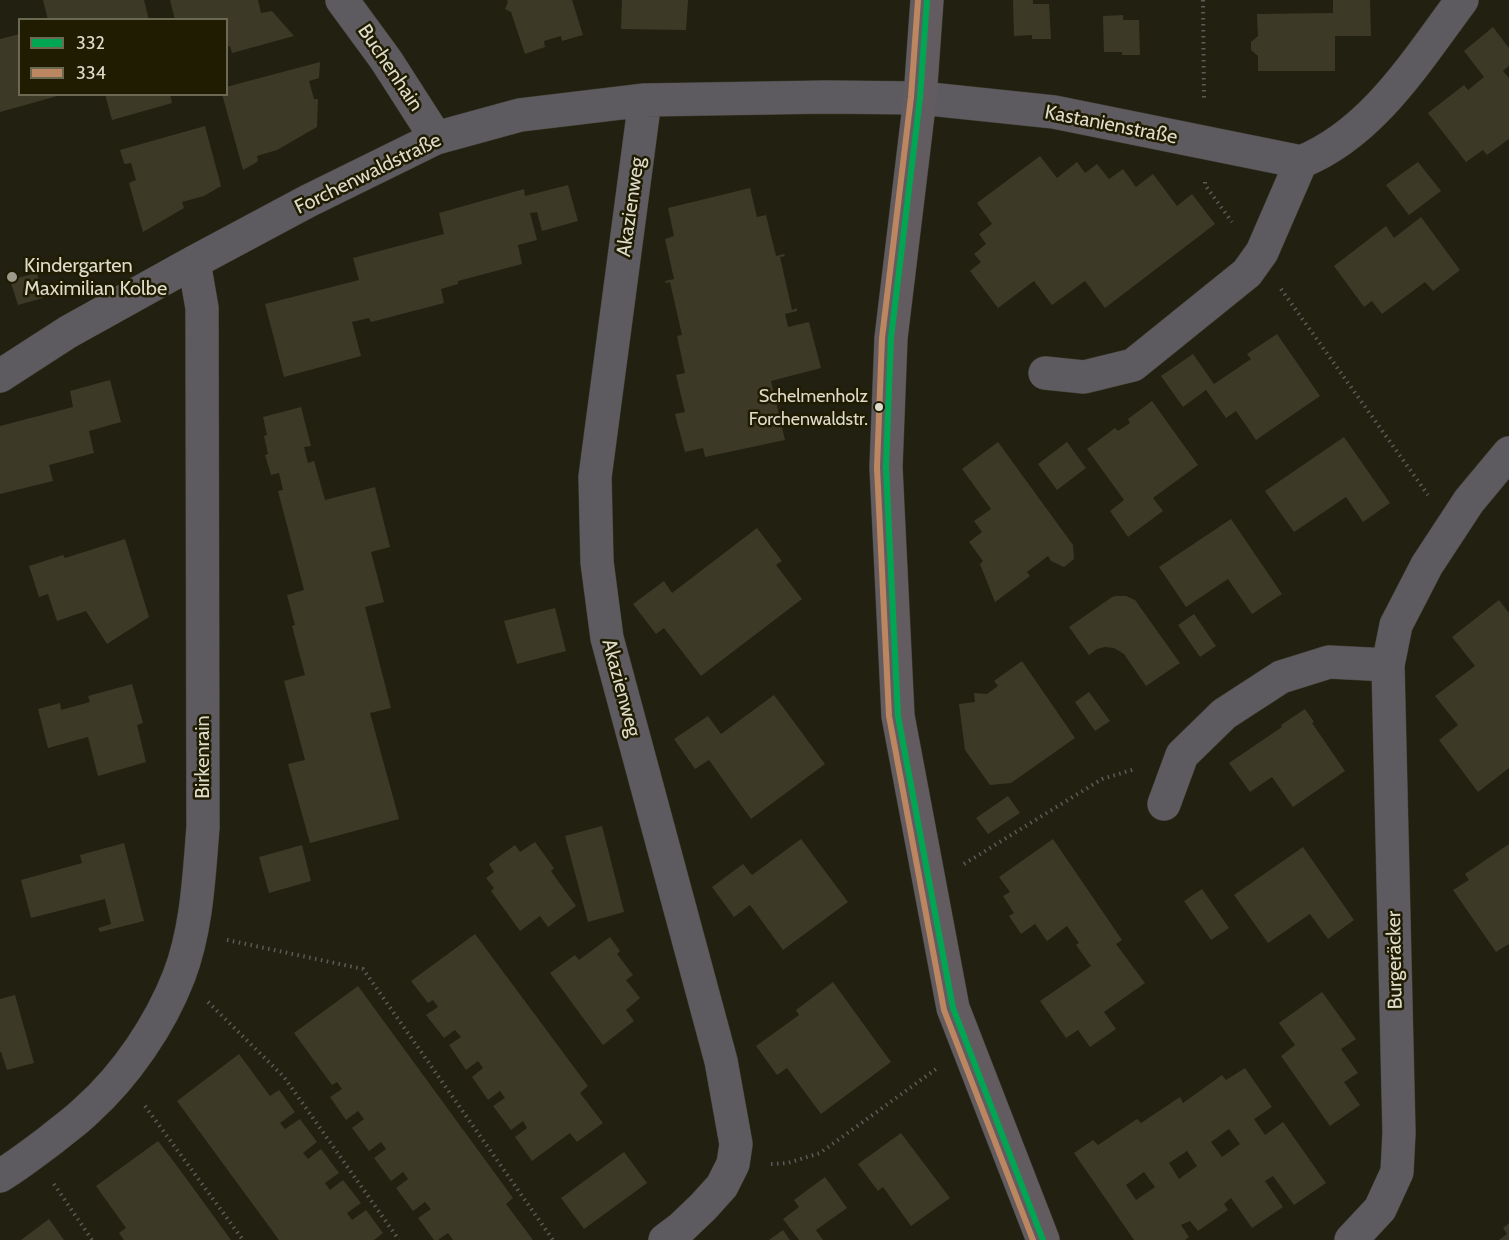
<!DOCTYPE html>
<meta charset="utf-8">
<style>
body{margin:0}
#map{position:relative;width:1509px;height:1240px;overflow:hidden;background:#222011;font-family:Cabin,sans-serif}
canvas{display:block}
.legend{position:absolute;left:18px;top:18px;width:210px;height:78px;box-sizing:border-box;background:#201c02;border:2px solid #6c6952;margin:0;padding:8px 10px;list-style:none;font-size:18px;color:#dddccb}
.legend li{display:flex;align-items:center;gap:12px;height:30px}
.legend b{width:30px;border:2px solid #6c6952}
</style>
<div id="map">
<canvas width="1509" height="1240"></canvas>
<ul class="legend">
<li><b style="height:8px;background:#00a651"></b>332</li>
<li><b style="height:8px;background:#bb8660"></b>334</li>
</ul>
</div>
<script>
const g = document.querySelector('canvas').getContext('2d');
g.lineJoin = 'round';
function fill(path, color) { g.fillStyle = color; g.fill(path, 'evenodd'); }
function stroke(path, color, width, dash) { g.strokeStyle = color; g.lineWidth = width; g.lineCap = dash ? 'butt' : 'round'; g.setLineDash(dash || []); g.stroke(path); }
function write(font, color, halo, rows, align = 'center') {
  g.font = font + ' Cabin,sans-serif'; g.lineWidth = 5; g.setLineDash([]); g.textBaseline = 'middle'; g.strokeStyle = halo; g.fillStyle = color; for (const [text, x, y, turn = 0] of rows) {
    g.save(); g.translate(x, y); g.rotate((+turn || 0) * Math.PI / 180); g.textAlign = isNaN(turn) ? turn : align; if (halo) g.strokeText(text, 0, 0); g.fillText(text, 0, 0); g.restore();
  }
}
fill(new Path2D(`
 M43,0h101l5,20h-101z
 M170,0h88l3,13 11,-2 22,25 -62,17 -2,-7 -4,1v-27h-51z
 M507,0h65l11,35 -21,6 -1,-5 -17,5 1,6 -20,7 -14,-42 -6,-3 3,-7z
 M622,0h66l-2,30 -65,-1z
 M1013,0h20v4h16l2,35h-19v-4l-18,1z
 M1333,0h37l1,36h-36v35h-77v-15l-7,-6v-8l7,-6 -1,-22 76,-1z
 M1123,15v5h16l1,35h-18v-3h-18l-1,-36z
 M1493,27l16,21v18l-6,5 6,7v61l-22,16 -4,-5 -17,12 -38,-49 36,-28 4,5 16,-13 -20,-26z
 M20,34v60l41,1 -61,17v-73z
 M320,62l-1,16 -10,3 5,18h4l-1,28 -40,23 -20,6 1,4 -1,2 -14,8 -21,-76h4v-7z
 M105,94h65l2,9 -60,17z
 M205,126l16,60 -17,10 -22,6 2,6 -41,24 -14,-49 7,-3 -5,-17 -6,1 -1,-1 -4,-13z
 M1040,156l17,22 20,-16 8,11 12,-9 12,15 14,-10 13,18 17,-13 24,32 15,-12 23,30 -110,84 -20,-27 -33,24 -18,-24 -36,27 -28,-37 11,-9 -7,-8 12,-10 -7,-10 13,-10 -15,-21z
 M1418,162l23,29 -32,24 -23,-30z
 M568,185l10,36 -36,10 -5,-19 -7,1 7,27 -19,5 4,19 -64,17v3l-17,5 3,14 -73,19 -2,-4 -17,4 9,34 -77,21 -19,-73 94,-24 -6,-22 91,-24 -5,-21 85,-24 1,7z
 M750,188l7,29 9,-2 10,41 8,-2 1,2 -5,1 12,53 5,-2v3l-12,3 3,13 21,-5 12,46 -50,13 14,59 -80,17 -2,-9 -18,4 -10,-38 10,-2 -9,-37 9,-2 -8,-37 5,-1 -12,-53 -4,1 -1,-2 9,-2 -9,-40 9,-3 -6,-28z
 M1421,217l39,53 -27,21 -8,-9 -43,32 -10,-13 -8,6 -30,-41 52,-40 8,12z
 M37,273l6,25 -25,7 -8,-25z
 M1277,334l43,62 -64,44 -20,-29 -10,7 -20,-28 -23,17 -22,-31 32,-22 21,30 37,-25 -4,-5z
 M110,380l11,42 -32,9 5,22 -45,12 4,16 -53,13v-68l73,-19 -3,-16z
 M1152,401l46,64 -45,33 10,13 -35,26 -18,-26 14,-11 -37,-51 28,-21 3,3 12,-8 -2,-4z
 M301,407l10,39 -7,1 4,16 6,-2 11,39 50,-13 15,60 -19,5 13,50 -19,5 26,101 -21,5 29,106 -89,24 -22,-79 17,-4 -21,-79 21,-6 -13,-49 3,-1 -8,-30 17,-5 -26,-99 5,-1 -4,-17 -8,2 -6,-20 3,-1 -4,-18 3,-1 -4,-18z
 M1344,437l46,66 -27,19 -17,-25 -52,35 -29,-41z
 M998,442l75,103 1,14 -10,8 -13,-6 -3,-5 -21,16 3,4 -35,26 -15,-38 3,-3 -14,-19 13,-10 -8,-11 17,-12 -29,-40z
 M1067,442l19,26 -29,22 -19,-26z
 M1231,519l51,75 -30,20 -24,-35 -42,28 -27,-40z
 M757,528l25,33 -6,4 26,34 -101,77 -37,-48 -8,6 -23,-30 31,-23 8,12z
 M125,539l24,78 -42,27 -21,-33 -29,10 -9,-27 -9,3 -10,-31 34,-11 2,3z
 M1116,596h10l9,4 45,63 -34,23 -22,-32 -10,-6 -9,-1 -8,2 -8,6 -20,-28 43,-30z
 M1499,600l10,13v155l-31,24 -39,-52 19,-15 -23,-29 40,-30 -23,-29z
 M555,608l11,43 -49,13 -13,-43z
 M1194,614l22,32 -16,11 -22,-32z
 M1022,661l53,77 -64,45 -21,2 -25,-35 -6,-46 16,-2 -1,-9 13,1 11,-8 -4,-5z
 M132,684l11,39 -6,2 9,37 -48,14 -10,-39 -40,11 -10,-39 22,-6 1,7 29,-8 -2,-6z
 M1089,692l21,29 -15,10 -20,-29z
 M774,695l51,69 -74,55 -42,-59 -14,9 -21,-30 34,-23 13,18z
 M1305,709l9,13 -2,1 33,48 -52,36 -21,-30 -22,15 -21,-29 53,-36 -1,-2z
 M1008,796l12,17 -32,21 -12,-16z
 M602,826l22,86 -36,10 -23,-86z
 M801,839l47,63 -65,48 -33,-45 -16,12 -22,-30 31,-23 9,11z
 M1053,839l69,101 -6,4 29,39 -41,29 12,17 -26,18 -12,-17 -12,8 -26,-37 51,-35 -15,-21 3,-2 -12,-17 -20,15 -12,-17 -14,10 -12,-18 5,-3 -11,-17 7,-4 -11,-15z
 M535,842l19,26 -3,3 25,35 -28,21 -8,-11 -20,15 -29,-40 3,-3 -8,-10 8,-6 -5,-8 26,-19 5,7z
 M124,843l20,78 -44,11 -2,-4 13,-4 -6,-25 -74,19 -10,-38 61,-17 -2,-8z
 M1509,844v100l-13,8 -43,-62 16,-10 -4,-6z
 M302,845l9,36 -42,12 -10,-36z
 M1303,847l51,73 -26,19 -18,-25 -42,29 -34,-48z
 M1202,889l27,39 -18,12 -27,-39z
 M475,934l113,152 -8,7 23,30 -26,19 -7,-9 -38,28 -17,-24 12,-9 -4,-7 -12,9 -18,-24 12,-8 -5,-7 -12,9 -16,-23 11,-9 -5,-7 -12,9 -17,-25 12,-8 -6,-7 -11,8 -18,-23 12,-8 -5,-7 -5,3 -17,-22z
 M610,937l10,14 -3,3 16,21 -7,5 14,18 -14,12 8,11 -31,24 -53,-72 25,-18 4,5z
 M833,982l58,80 -70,52 -34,-46 -10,7 -21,-29 43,-31 -3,-5z
 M358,986l155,212 -7,6 27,36h-80l-5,-7 -10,7h-4l-16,-22 13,-9 -6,-7 -12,9 -17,-23 12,-9 -5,-7 -12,9 -17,-23 12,-9 -5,-7 -12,9 -17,-23 12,-9 -6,-8 -12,9 -16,-23 12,-8 -5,-7 -5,3 -38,-52z
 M1322,992l34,47 -15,10 17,24 -14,9 16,23 -30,21 -49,-70 14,-11 -16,-22z
 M15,995l19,68 -27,7 -6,-18h-1v-53z
 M239,1054l31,42 9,-6 16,22 -15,11 5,6 15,-10 17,23 -14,11 5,6 13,-10 18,24 -14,10 5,7 13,-10 18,23 -14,10 5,7 14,-10 17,23 -9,7h-95l-102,-139z
 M1245,1068l27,39 -18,12 11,16 18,-13 43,61 -32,22 -21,-29 -8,5 18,26 -31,21 -21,-30 -7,6 4,6 -30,21 -8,-10 -9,4 8,12 -4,3h-51l-60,-87 19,-13 5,5 39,-26 4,4 39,-26 3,6 39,-28 4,5zM1229,1129l11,15 -18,13 -11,-15zM1187,1151l10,15 -18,13 -10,-16zM1144,1172l11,15 -19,13 -10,-15z
 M901,1133l49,65 -39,28 -28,-39 -5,4 -20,-27z
 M158,1141l22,29 51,70h-107l-5,-7 7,-5 -30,-42z
 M624,1152l23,31 -63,46 -23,-31z
 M825,1177l22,31 -31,22 7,10h-24l-16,-21 16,-12 -5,-7z
 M49,1219l15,21h-43z
 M1509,1223v17h-10l8,-6 -4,-6z
 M783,1230l7,10h-21z`), '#3c3a26');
const street = new Path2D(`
 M342,0l44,60 50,78
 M645,100l-50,377 2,85 10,76 114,423 15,83 -3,20 -11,22 -19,21 -22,21 -16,12
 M1045,373l39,4 49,-12 114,-92 15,-21 39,-90
 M0,376l68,-44 126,-70 114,-61 128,-63 84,-23 125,-15 182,-3 93,1 134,14 247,50c72,-29 116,-102 161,-162
 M1164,804l18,-49 42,-41 57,-37 48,-15 59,3
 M0,1176c18,-11 35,-24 52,-37 12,-10 24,-18 35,-29 39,-35 73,-85 92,-134 18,-47 20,-100 24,-149l-1,-519 -8,-46
 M1351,1240l29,-31 17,-37 2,-39 -11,-468 8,-40 31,-60 42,-64 40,-48`);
const secondary = new Path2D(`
 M927,0l-7,98 -29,240 -5,129 12,249 55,292 90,232`);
stroke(street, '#3e3d30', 34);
stroke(secondary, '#3e3d30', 34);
stroke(new Path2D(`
 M1203,0l1,102
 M1205,182v3l27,37
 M1281,289l147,206
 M964,864l138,-85 33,-10
 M227,940l136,29 190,271
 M208,1002l76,75 115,163
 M145,1106l98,134
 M771,1164l17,-1 32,-10 116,-84
 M54,1184l38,56`), '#5d5a58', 4, [1.5, 4.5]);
stroke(street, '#5e5b60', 33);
stroke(secondary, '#625c61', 33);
stroke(new Path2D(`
 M927,0l-7,98 -29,240 -5,129 12,249 55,292 90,232`), '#00a651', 6);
stroke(new Path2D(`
 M918,0l-7,97 -29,241 -5,129 12,249 55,294 89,230`), '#bb8660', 6);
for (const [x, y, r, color] of [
 [12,277,6,"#9c9a8a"],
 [879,407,5,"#dddccb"]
]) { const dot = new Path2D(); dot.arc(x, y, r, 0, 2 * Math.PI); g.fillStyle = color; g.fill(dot); stroke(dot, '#201c02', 2); }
write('18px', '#dddccb', '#201c02', [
 ["Schelmenholz",868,397],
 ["Forchenwaldstr.",868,420]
], 'right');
write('20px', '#dddccb', '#201c02', [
 ["Buchenhain",390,68,56],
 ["Kastanienstraße",1111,125,11],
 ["Forchenwaldstraße",368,174,-26],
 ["Akazienweg",631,207,-82],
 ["Akazienweg",621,688,75],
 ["Birkenrain",203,757,-90],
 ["Burgeräcker",1395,960,-91]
]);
write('20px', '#dddccb', '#201c02', [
 ["Kindergarten",24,266],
 ["Maximilian Kolbe",24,289]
], 'left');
</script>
